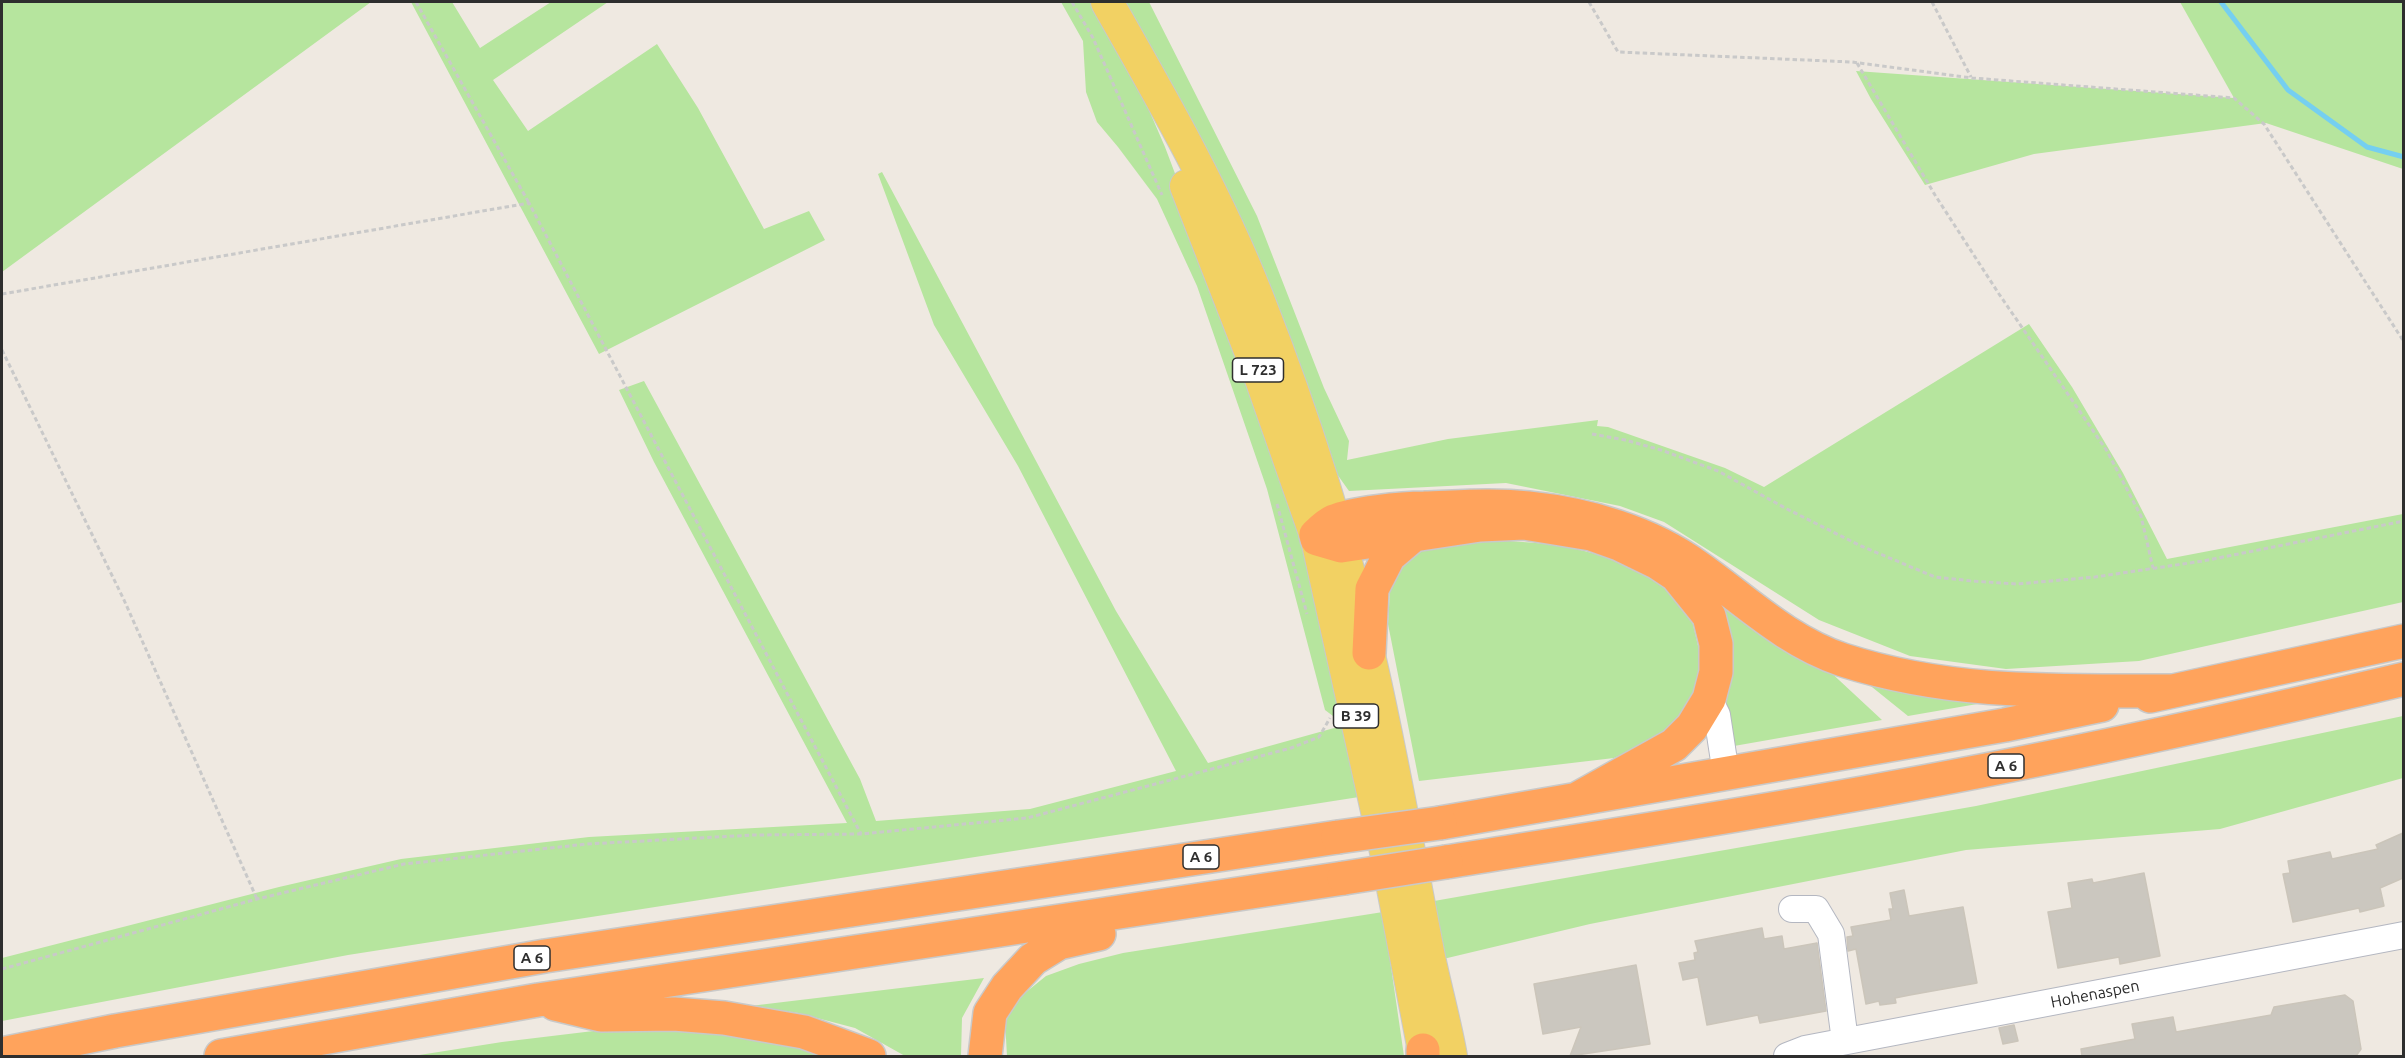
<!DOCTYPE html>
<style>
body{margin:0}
#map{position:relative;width:2405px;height:1058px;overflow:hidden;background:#efe9e1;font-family:Ubuntu,sans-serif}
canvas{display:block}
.frame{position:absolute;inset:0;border:3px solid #2e2e2e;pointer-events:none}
</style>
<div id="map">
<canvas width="2405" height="1058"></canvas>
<div class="frame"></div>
</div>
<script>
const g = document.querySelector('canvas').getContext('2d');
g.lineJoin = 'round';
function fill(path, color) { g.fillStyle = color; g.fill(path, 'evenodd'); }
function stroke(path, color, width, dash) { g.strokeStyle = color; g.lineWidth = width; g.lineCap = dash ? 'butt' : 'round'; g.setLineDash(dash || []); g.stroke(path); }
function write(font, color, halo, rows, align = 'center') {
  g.font = font + ' Ubuntu,sans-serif'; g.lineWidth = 4.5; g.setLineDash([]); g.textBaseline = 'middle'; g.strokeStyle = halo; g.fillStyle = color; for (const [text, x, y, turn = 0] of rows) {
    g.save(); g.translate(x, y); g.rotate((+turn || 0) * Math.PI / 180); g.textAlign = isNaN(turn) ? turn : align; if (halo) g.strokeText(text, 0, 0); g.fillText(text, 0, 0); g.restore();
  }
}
fill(new Path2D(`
 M2,2h369l-369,270z
 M411,2h41l28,46 71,-46h57l-115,78 35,51 129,-87 41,64 66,121 45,-18 16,29 -226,114z
 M1061,2h33l35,62 36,83 94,249 53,185 31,120 16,96 -1011,158 -346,66v-63l277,-71 122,-28 188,-22 258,-14 -193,-361 -35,-72 25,-9 216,398 16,42 154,-12 146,-38 -158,-305 -84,-141 -56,-151 4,-2 234,439 92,152 137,-38 -20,-15 -58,-221 -70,-203 -40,-87 -39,-52 -21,-25 -11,-30 -3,-51z
 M1124,2h25l108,214 67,172 25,53 -2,19 101,-21 150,-19 -1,6 11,1 117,41 39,19 265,-163 43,63 51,86 44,86 236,-45v88l-264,59 -133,8 -96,-13 -91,-36 -155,-98 -44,-16 -114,-23 -157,8 -17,-24z
 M2180,2h223v167l-137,-46 -232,31 -109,31 -54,-86 -15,-28 378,27z
 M1471,538l91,7 52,14 38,18 38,35 10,42 -3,34 -16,31 -34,26 -33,13 -195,23 -31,-157 3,-51 25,-23z
 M1691,573l120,81 71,66 -148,26 -8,-36 -1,-28z
 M1862,679l144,20 -98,17z
 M2403,716v62l-183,51 -254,21 -376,74 -151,36 -5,-59 542,-95z
 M1383,912l21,144h-397l-2,-35 15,-24 26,-21 33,-12 44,-11z
 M984,978l-22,40 -1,38h-56l-50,-28 -57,-15 -48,-7z
 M696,1028l81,14 50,14h-414l89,-14 108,-13z`), '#b6e59e');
stroke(new Path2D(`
 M2221,2l67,88 79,57 37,10`), '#75cff0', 5);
const building = new Path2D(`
 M2403,833v45l-23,10 4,18 -24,6 -1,-4 -66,14 -10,-48 7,-1 -2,-12 42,-9 2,7 46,-10 -2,-4z
 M2144,873l16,83 -40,8 -1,-7 -61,11 -10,-56 24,-4 -4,-25 24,-4 1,4z
 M1904,890l5,26 54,-9 14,76 -67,12 -15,3 1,5 -16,2 -1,-4 -13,3 -10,-55 -8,2 -1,-14 6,-1 -2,-9 40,-7 -2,-11h4l-3,-16z
 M1762,928l2,11 18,-3 2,13 33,-6 9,68 -66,12 -2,-8 -51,10 -9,-48 -15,3 -4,-17 16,-3 -1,-7 4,-1 -3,-11z
 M1636,965l14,79 -80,12 11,-29 -38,7 -9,-50z
 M2345,995l8,6 8,48 -5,7h-274l-1,-7 54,-10 -3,-15 41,-7 3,15 95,-17 3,-8z
 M2014,1025l4,16 -15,3 -4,-16z`);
fill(building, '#cbc7bf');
stroke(building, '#cbc5ba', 1.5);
const minor = new Path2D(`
 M1709,699l8,16 9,59
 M1792,909h24l15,25 14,107
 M1787,1056l18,-7 599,-114`);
const major = new Path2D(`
 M1107,2c54,95 110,192 150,294 46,117 85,237 112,359 23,99 40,198 59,297 7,35 17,70 23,104
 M1186,186l75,193 56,160 69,313 39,204`);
const highway = new Path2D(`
 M1369,653l3,-64 17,-33 27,-23
 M2150,696l254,-55
 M1577,799l97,-54 18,-18 17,-28 7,-27v-28l-7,-28 -33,-41 -18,-12 -39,-19 -28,-10 -67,-11 -44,2 -139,21 -24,-7 -1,-4c5,-5 11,-11 18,-14 19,-8 68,-13 90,-13 34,-1 70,-4 104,0 59,6 122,24 170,59 47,33 88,74 145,93 109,35 215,31 328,31
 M1440,823l565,-98 97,-20
 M1446,862c150,-24 300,-47 450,-75 170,-31 339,-68 508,-108
 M555,1004l46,11 73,-1 50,4 80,14 65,24
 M2,1054l113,-23 430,-75 793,-119
 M221,1056l317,-56 806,-122
 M985,1056l5,-43 17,-26 26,-28 26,-16 40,-9
 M1423,1056v-6`);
stroke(minor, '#b4b7c1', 28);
stroke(major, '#c9c9c9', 34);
stroke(highway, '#c9c9c9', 36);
stroke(new Path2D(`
 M416,2l113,201
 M1072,2l21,36 69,157
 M1589,2l29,50 234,10 120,16 262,20 30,26 140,218
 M1932,2l39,75
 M1857,63l78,132 64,99 108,157 34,65 12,52
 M2,294l527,-91 332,631
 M2,350l122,250 133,299
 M1592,434l33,6 36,10 57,21 69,38 74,37 74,31 37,4 45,3 78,-7 108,-16 201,-40
 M1277,504l30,110
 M2,969l255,-70 147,-35 183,-20 167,-9 107,-1 166,-16 264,-70 28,-11 11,-19`), '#c9c9c9', 3, [4.5, 3]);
stroke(minor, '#fff', 26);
stroke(major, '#f2d163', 32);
stroke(highway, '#ffa35c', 33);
const highwayBridge = new Path2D(`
 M1338,837l102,-14
 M1344,878l102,-16`);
stroke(highwayBridge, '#c9c9c9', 36, []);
stroke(highwayBridge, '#ffa35c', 33);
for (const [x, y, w] of [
 [1258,370,51],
 [1356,716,45],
 [2006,766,36],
 [1201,857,36],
 [532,958,36]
]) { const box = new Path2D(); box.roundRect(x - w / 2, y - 12, w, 24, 4.5); g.fillStyle = '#fff'; g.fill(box); stroke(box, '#2e2e2e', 1.5); }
write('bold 15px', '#2e2e2e', null, [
 ["L 723",1258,370],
 ["B 39",1356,716],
 ["A 6",2006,766],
 ["A 6",1201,857],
 ["A 6",532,958]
]);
write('16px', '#2e2e2e', '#fff', [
 ["Hohenaspen",2095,994,-11]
]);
</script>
